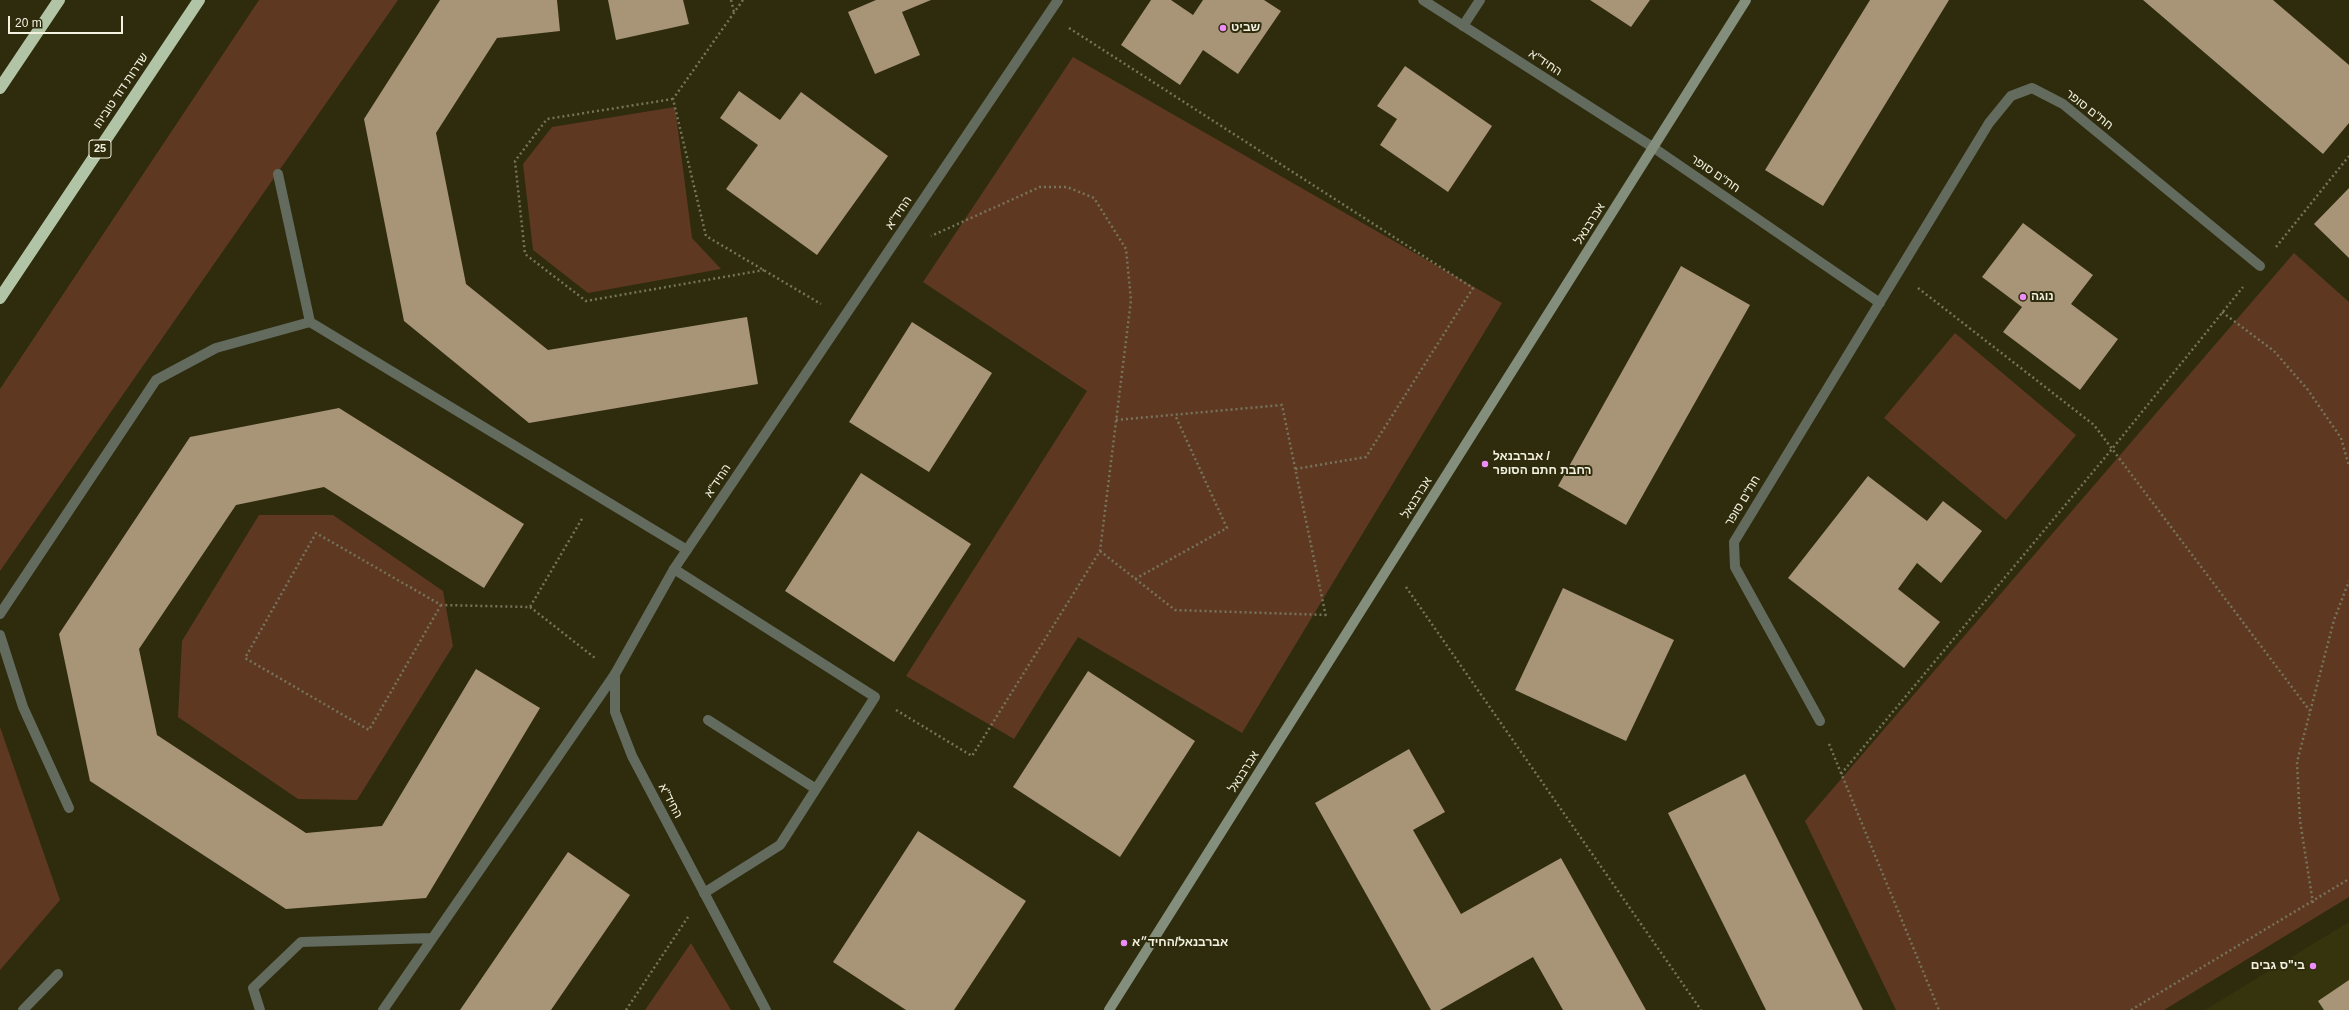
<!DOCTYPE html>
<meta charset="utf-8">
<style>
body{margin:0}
#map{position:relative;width:2349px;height:1010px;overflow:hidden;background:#2e2c0d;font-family:Helvetica,sans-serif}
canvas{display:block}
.scale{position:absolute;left:8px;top:16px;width:115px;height:18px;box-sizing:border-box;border:2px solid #f3f2e0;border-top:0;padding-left:5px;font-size:12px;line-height:14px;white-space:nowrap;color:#f3f2e0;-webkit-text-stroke:3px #2e2c0d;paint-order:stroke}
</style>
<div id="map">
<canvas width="2349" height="1010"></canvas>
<div class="scale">20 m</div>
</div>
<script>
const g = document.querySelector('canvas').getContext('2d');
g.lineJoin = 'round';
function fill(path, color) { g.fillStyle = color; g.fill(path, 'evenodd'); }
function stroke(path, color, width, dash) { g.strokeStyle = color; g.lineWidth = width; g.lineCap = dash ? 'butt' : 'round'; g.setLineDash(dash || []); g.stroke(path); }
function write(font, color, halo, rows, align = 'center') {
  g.font = font + ' Helvetica,"Noto Sans Hebrew",sans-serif'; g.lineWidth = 4; g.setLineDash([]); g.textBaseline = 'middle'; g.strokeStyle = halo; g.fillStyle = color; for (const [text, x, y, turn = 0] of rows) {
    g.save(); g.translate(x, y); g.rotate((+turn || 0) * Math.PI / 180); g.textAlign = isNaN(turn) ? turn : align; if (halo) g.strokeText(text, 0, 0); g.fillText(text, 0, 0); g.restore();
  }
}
fill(new Path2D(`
 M2349,922v88h-144z`), '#36340c');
fill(new Path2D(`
 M259,0h139l-398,571v-182z
 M1073,57l429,246 -260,430 -164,-96 -64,102 -108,-63 181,-285 -164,-109z
 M675,107l17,131 29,31 -133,24 -55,-43 -10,-86 29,-37z
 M2294,253l55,49v595l-185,113h-268l-91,-189z
 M1955,333l121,102 -70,85 -122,-102z
 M259,515h74l110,76 10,55 -96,154 -59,-1 -120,-82 4,-76z
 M0,727l60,173 -60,70z
 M691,943l40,67h-86z`), '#5f3822');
fill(new Path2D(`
 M440,0h117l3,31 -63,7 -61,95 30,151 82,66 199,-33 11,67 -229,39 -125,-102 -40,-202z
 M608,0h75l6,24 -73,16z
 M876,0h55l-29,12 18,43 -45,19 -27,-62z
 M1151,0h20l22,15 10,-15h61l17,11 -43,63 -35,-24 -23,35 -59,-40z
 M1590,0h60l-19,27z
 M1870,0h79l-126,206 -58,-36z
 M2143,0h130l76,65v58l-26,31z
 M1405,66l87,60 -44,66 -68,-47 17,-26 -20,-13z
 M739,91l41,29 21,-28 87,64 -71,99 -91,-66 32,-44 -38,-27z
 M2349,188v70l-35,-34z
 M2023,223l70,52 -22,29 47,35 -38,51 -77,-58 19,-25 -40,-30z
 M1681,266l69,39 -124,220 -68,-39z
 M912,322l80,51 -63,99 -80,-50z
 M339,408l185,116 -40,64 -160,-101 -88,18 -97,144 18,86 149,98 76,-7 94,-157 64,39 -114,190 -140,11 -196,-128 -31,-147 131,-197z
 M861,473l110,71 -77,118 -109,-71z
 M1868,476l59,45 16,-20 39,30 -41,52 -24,-20 -19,26 42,33 -36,46 -116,-90z
 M1563,588l111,52 -48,101 -111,-51z
 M1088,671l107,70 -75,116 -107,-70z
 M1409,749l36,63 -32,18 48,84 100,-56 85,152h-83l-30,-53 -93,53h-9l-116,-207z
 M1745,774l118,236h-97l-98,-197z
 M918,831l108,70 -72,109h-48l-73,-48z
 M568,852l62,43 -79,115h-91z
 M2349,980v30h-25l-6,-9z`), '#a89476');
stroke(new Path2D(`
 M731,0l3,12
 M743,0l-70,99 33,137 115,68
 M1069,28l404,260 -107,169 -71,12
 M673,99l-126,20 -32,42 10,93 61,47 178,-31
 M2276,247l73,-91
 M1918,288l176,137 216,286
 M2222,312l52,39 34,39 33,48 8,28
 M1116,420l166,-15 44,212
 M1100,551l75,59 151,5
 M1135,579l92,-51 -52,-113
 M1406,587l295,423
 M441,605l-72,125 -124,-72 71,-125 125,72 89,2 53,-90
 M530,607l65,51
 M896,710l76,46 128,-205 31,-251 -5,-51 -32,-51 -27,-11h-27l-109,49
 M1829,744l110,266
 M1841,774l271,-325 131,-162
 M2313,903l-13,-82 -3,-59 37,-142 15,-39
 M626,1010l62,-93
 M2131,1010l218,-131`), '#76745a', 2.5, [2, 3]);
stroke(new Path2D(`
 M1463,26l17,-26
 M278,174l32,148
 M674,569l201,128 -95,148 -76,48
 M0,614l156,-234 60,-32 94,-26 377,228
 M0,635l23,72 46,101
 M708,720l108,69
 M23,1010l35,-36
 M260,1010l-7,-22 48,-46 131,-4
 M383,1010l232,-336`), '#636b5f', 10);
stroke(new Path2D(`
 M1423,0l231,148 226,155
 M1820,721l-85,-154 -1,-25 255,-419 22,-27 21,-8 31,16 197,162
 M766,1010l-134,-254 -17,-44v-38l59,-105 384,-569`), '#636b5f', 10);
stroke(new Path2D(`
 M1109,1010l637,-1010`), '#838f7c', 10);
stroke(new Path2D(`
 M0,88l59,-88
 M0,298l199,-298`), '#b1c5a6', 12);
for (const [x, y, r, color] of [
 [1223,28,4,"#ee8cf8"],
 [2023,297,4,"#ee8cf8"],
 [1485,464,4,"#ee8cf8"],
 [1124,943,4,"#ee8cf8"],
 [2313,966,4,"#ee8cf8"]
]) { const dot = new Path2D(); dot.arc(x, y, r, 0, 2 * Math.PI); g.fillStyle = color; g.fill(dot); stroke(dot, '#2e2c0d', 1.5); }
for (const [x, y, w] of [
 [100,149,22]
]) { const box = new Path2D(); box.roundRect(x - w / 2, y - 9, w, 18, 3); g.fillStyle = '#2e2c0d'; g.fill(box); stroke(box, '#f3f2e0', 1); }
write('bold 11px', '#f3f2e0', null, [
 ["25",100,149]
]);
write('bold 12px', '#f3f2e0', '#2e2c0d', [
 ["שביט",1231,28],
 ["נוגה",2031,297],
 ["אברבנאל /",1493,457],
 ["רחבת חתם הסופר",1493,471],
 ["אברבנאל/החיד״א",1132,943],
 ["בי\"ס גבים",2305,966,"right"]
], 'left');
write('12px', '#f3f2e0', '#2e2c0d', [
 ["החיד\"א",1545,63,33],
 ["שדרות דוד טוביהו",121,91,-56],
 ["חת\"ם סופר",2089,110,38],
 ["חת\"ם סופר",1715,174,34],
 ["החיד\"א",899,213,-56],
 ["אברבנאל",1590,224,-58],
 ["החיד\"א",718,481,-56],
 ["אברבנאל",1417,498,-58],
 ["חת\"ם סופר",1743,501,-59],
 ["אברבנאל",1244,772,-58],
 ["החיד\"א",670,801,62]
]);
</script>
